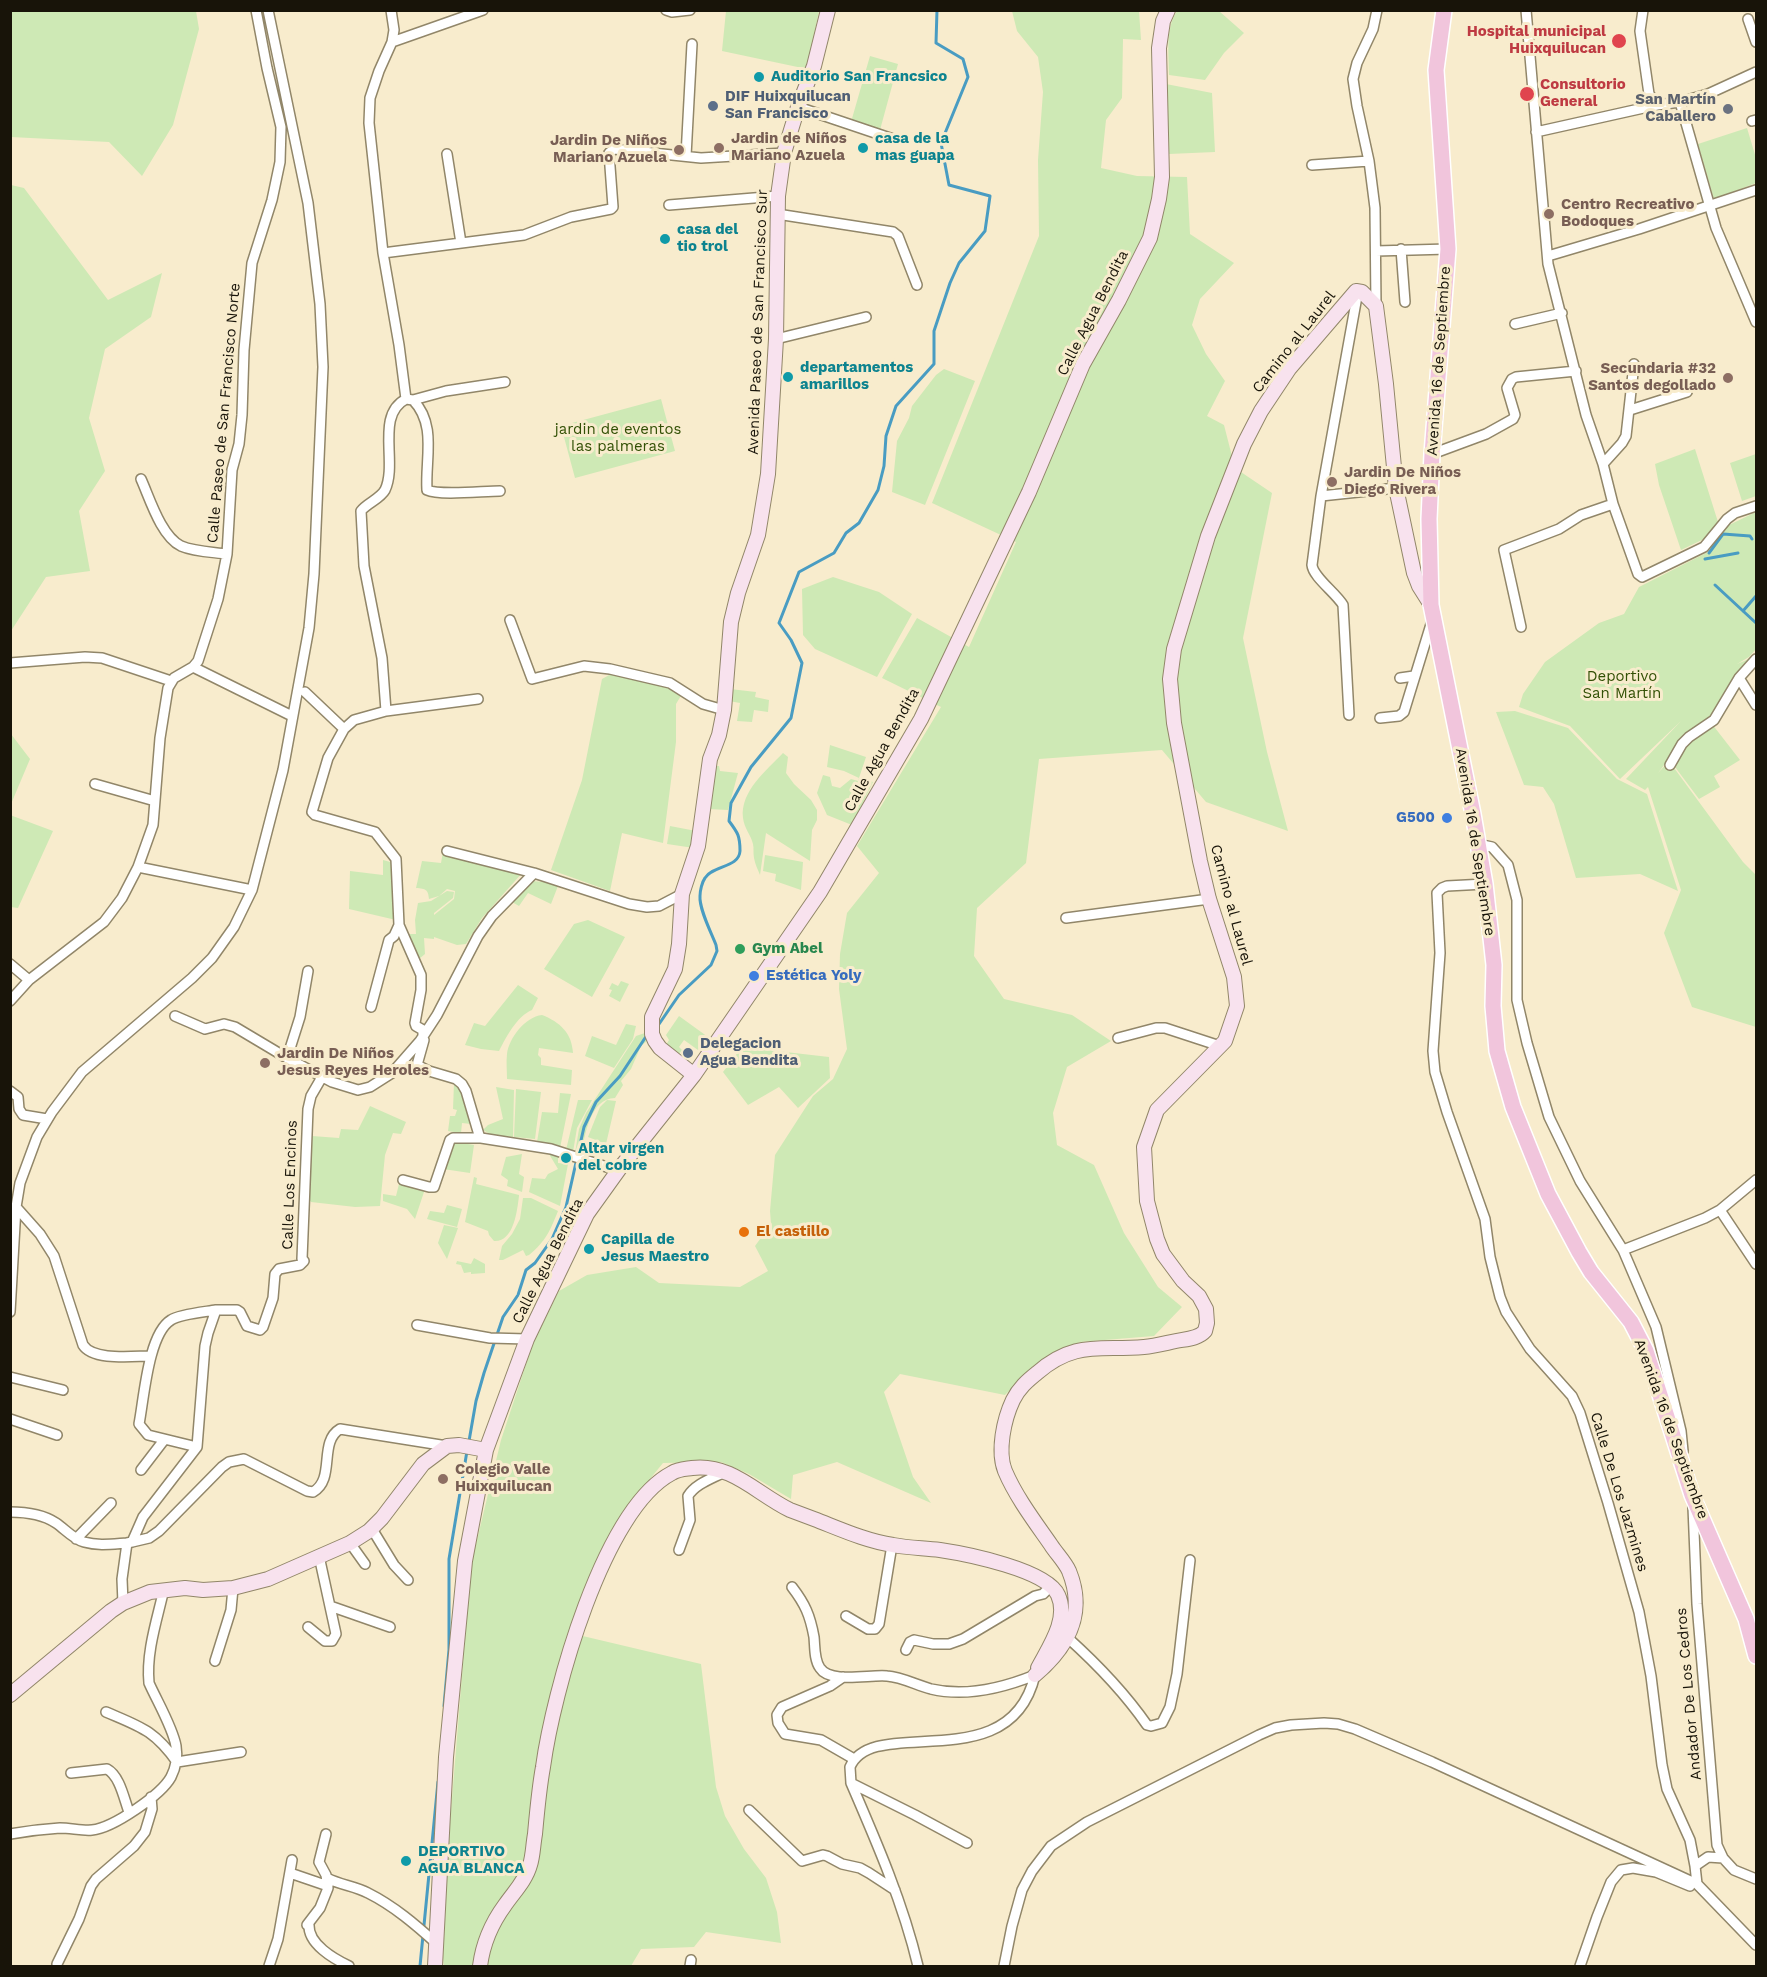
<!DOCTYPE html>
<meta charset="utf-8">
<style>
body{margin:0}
#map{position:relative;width:1767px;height:1977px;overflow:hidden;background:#f8eccd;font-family:"Work Sans",sans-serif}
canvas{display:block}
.frame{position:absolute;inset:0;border:12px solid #181409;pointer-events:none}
</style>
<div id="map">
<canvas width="1767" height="1977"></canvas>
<div class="frame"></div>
</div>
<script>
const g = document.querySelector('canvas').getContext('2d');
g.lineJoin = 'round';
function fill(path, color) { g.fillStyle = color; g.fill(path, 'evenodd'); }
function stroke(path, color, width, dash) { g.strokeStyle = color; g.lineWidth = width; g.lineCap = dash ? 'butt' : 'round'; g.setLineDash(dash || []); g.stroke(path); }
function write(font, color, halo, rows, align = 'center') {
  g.font = font + ' "Work Sans",sans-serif'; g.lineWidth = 6; g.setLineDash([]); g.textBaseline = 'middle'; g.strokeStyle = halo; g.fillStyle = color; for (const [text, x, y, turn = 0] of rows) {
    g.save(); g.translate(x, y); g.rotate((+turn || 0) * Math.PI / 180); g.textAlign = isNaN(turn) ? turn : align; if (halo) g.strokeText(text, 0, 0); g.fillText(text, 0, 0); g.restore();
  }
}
fill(new Path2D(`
 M10,11h186l3,18 -26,96 -31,51 -33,-34 -98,-5z
 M726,11h93l-12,58 -85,-18z
 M1012,11h127l2,29 -18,-1 -1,59 -16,22 -5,48 36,8 50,1 3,57 44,29 -34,36 -8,26 14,29 19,27 -18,35 17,9 11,43 37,25 -29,145 24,114 21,79 -82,-29 -44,-52 -123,9 -13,104 -49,45 -3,48 30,43 68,16 39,26 -44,26 -14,46 4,32 37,20 30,68 34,54 24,20 -28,29 -74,6 -44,22 -31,31 -105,-21 -16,18 29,85 18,26 -94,-41 -44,13 -2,24 -42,-25 -28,-12 -58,1 -40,49 -19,38 -34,83 131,31 15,123 9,29 19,33 22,29 11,34 4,31 -75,-11 -12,15 -53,2 -10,17h-187l-1,-8 7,-135 21,-258 30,-125 32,-97 26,-52 28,-16 49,-8 23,16 81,4 28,-16 -13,-25 16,-22 -1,-13 5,-56 38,-59 20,-17 14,-30 -8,-60 1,-35 7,-41 32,-40 -22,-27 84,-139 -59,-29 35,-60 52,29 47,-105 -84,-39 107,-267 -1,-76 5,-68 -5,-35 -21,-26z
 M1177,11h42l25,22 -20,20 -19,27 -36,-5c0,-21 -4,-46 8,-64z
 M870,56l28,8 -18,66 -29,-8z
 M1166,84l46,9 3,59 -46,2z
 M1747,128l9,30v25l-42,16 -16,-55z
 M11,185l13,3 84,112 54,-27 -11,44 -46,32 -16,69 16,53 -26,40 11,60 -44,6 -35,54z
 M944,369l31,12 -50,124 -33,-13 5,-51 12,-23 3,-12 24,-31z
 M661,399l14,52 -100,27 -14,-52z
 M1695,449l23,73 -12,16 -25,12 -22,-65 -4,-21z
 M1756,454v42l-14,5 -12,-38z
 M1756,512v137l-7,8 -12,7 12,-5 -19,28 -15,29 -28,19 -29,38 11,-12 74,101 13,13v152l-64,-20 -28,-74 17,-43 -33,-103 -3,3 -19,-11 55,-58 -61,58 -50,-53 -51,-19 4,-13 22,-32 54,-39 25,-9 15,-27 69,-35 19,-26z
 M833,577l46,15 33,22 -35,63 -62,-28 -12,-14 -1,-46z
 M611,674l53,12 18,8 -6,10v38l-13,101 -41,-10 -12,58 -59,-21 31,-90 20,-101z
 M730,689l26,3 -1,5 14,3 -1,12 -14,-2 -2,12 -15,-1 3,-18 -11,-2z
 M1515,711l53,17 49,51 30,15 31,97 -38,-17 -64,4 -22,-74 -11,-17 -19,-2 -28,-73z
 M1712,724l28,36 -26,16 6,11 -21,12 -27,-36 11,-17z
 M11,734l19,25 -19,45z
 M830,745l36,12 -7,21 -15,-7 -17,-4z
 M783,753l5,4 -2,16 8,11 17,16 6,10v10l-5,10 -2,31 -44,-28 -6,42c-2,-5 -5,-11 -6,-17 -1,-5 0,-10 -1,-14 -2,-9 -9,-16 -10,-26 -3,-27 24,-48 40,-65z
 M714,766h5l1,5 18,2 -10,37 -20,-1z
 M823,775l7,2 2,9 8,2 11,-9 7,2 1,-3 14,4 -21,43 -25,-10 -10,-22z
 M10,815l43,16 -35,77 -7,-1z
 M670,826l26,5 -2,17 -27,-4z
 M443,852l80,20 -41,46 -16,26 -9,1 -23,-8v2l-10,-1 1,16 -6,5 -10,-25h7l-1,-14 3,-17 13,-2 16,-10 7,1 -1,6 -19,15v2l20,-16 1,-8 -8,-2 -8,7 -10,3c-1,-10 -3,-10 -13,-11l6,-27 19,2z
 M765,855l38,7 -2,28 -26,-9 1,-7 -13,-3z
 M383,860l11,3 2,57 -47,-11 1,-38 33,4z
 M532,881l12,1 14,4 -7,18 -23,-11 -9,13 -7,-4 14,-17z
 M588,920l37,17 -33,60 -48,-28 30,-45z
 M621,981l8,3 -9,18 -11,-6 3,-6 -3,-1 3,-6 6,3z
 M518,985l20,13 -6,12c-15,6 -26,27 -33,41l-18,-2 -16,-4 9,-22 11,3z
 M542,1015c18,7 30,18 31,38l-34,-5 -1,7 3,3v7l31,5 -1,15 -64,-6c0,-8 -1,-17 0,-25 2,-16 18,-37 35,-39z
 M679,1016l29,21 -10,13 -14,-10 -5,7 3,3 -4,5 -12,-10 3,-5 -3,-5z
 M626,1024l10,2 -3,13 -19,29 -29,-12 7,-20 24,9z
 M645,1033l2,8 -6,5 -10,23 -10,12 2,4 -8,13c-25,0 -30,38 -34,56l-6,-1 4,-24 7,-16 50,-77z
 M742,1047l87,10 1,21 -32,30 -19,-21 -31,18 -25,-33z
 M454,1083l10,9 7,32 -9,-1 -1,10 -13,-2 2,-15h5l2,-6 -4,-1z
 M496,1087l18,3 -1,47 -21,-2 -9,-5 5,-5 15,-6z
 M516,1089l25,3 -6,47 -21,-2z
 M560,1093l11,1 -11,54 -23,-6 5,-30 16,1z
 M578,1100h14l-15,28 -4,24 -7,-2z
 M607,1100l9,1 -10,43 -18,-7 12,-30z
 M370,1106l36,16 -5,12 -8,-1 -8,22 -5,51 -25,1 -44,-5 -3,-4 4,-62 27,2 2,-9 17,1z
 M456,1142l18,3 -4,28 -27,-4 8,-26z
 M522,1154l-3,20 5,3 -2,15 -15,-6 1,-6 -7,-5 5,-18z
 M549,1154l9,3v6l10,1 -8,42 -31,-14 3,-14 13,1 3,-5 10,-5z
 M474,1177l3,1 -1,6 8,2 35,9v1c-2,15 -5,46 -25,45l-5,-6 -1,-4 -23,-9z
 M400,1180l25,9 -10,30 -8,-10 -24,-8v-7l13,2z
 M523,1198h8l27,13c-8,20 -12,30 -29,44l-3,1 -3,-6 -20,10h-4l3,-14 10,-12 8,-15z
 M447,1205l15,4 -5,18 -30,-8 3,-8 14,2z
 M444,1225l14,3 -11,31 -9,-16z
 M474,1258l11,6v9l-14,1v-2l-7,1 -3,-8 -5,-1 1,-3 14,3z`), '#cee9b5');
stroke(new Path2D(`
 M1709,553l14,-19 27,2 2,3
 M1705,559l33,-6
 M1715,585l41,38
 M1743,611l13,-15
 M657,1027l22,-32 32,-30 6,-14 -1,-6c-5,-13 -17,-36 -16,-49 0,-5 2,-14 5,-18 8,-13 34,-10 35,-27 0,-15 -2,-18 -11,-30l2,-18 20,-36 40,-49 11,-55 -11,-23 -12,-17 20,-51 35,-19 12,-20 13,-10 19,-33 6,-24 2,-30 10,-30 38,-42v-33l16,-48 9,-20 26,-32 5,-35 -41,-11 -8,-42 27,-66 -5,-18 -27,-16 1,-33
 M469,1441l7,-40 8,-28 19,-56 15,-22 8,-25 9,-7 17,-24 14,-32 18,-80 12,-25 24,-26 27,-41
 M444,1706l5,-56v-91l18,-108
 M420,1966l18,-184`), '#499cc2', 3);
const street = new Path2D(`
 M391,10l3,20 -2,12 -13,29 -9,27 -1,25 14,130 16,92 7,54
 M666,10l6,2 18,-2
 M1526,10l22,254 38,151 17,49 10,40 25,70 4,3 62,-30 23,-28 8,-6 21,-7
 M1643,10l-3,21 9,63 8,11
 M1748,19l8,23
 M392,42l91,-32
 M1680,102l36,126 40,94
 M798,107l95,32
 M1752,121l4,-1
 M1536,132l121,-27 23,-3 28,-8 48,-22
 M447,154l14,89
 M686,156l6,-112
 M1312,165l57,-4
 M669,205l109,-9
 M777,214l116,18 5,4 19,49
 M1401,249l4,53
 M1376,251l72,-2
 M383,253l141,-18 47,-18 40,-8 2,-2 -4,-54 5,-4 87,9 83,-5
 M1548,256l91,-27 117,-39
 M1376,306l-1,-98 -6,-47 -12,-55 -4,-27 4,-16 16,-34 4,-19
 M1515,324l47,-11
 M776,339l90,-22
 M406,399l7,1c24,25 12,59 14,90 13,6 56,1 73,1
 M413,400l33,-9 59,-9
 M1630,410l57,-18
 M1432,454l54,-20 27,-15 2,-4 -8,-27 5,-9 4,-2 60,-6
 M1603,464l19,-21 4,-7 8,-72
 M141,479c9,20 20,57 40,67 14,6 32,6 46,8
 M1321,496l75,-8
 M510,620l22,59 52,-13 26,3 60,14 33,21 21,6
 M1521,627l-17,-77 55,-21 22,-14 32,-11
 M10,663l75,-6 17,1 69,23
 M193,667l99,49
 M1400,678l14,-2
 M1739,678l17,27
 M305,692l39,37
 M386,711l-4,-53 -18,-92 -3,-55c6,-8 19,-12 24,-21 13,-27 -10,-75 21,-91
 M1349,715l-6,-110c-7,-12 -30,-28 -31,-40l9,-69 37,-205
 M1380,718l19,-2 5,-4 28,-91
 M1670,765l12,-21 7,-7 25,-17 25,-42 17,-19
 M95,784l60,17
 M1478,844l14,3 16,18 9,35v100l10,43 22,74 31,64 43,69 33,77 25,104 2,20
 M447,851l87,22 95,31 18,3 12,-1 23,-12
 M138,867l114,23
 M1485,884l-38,2 -5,2 -5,5 3,60 -7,98 2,21 12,40 38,107 5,38 10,40 6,15 24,37 42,47 8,17 28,90 31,109 12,64 11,89 5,24 23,51 5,26 2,18 59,61
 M1066,918l143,-19
 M10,964l19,16
 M10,1001l19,-21 75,-58 18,-24 16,-31 15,-42 7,-87 8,-50 6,-10 19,-11 5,-6 20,-62 9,-45 5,-84 7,-26 3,-29 2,-65 8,-87 20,-63 8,-38 1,-35 -14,-59 -11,-58
 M371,1007l18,-67 5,-4 5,-11
 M175,1016l30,13 19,-5 11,3 52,31 45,24 26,8 12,-3 22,-14 28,-32 17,-26 41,-79 14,-20 42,-43
 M423,1035v-5l-7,-4 -1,-3 6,-33v-15l-22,-50 -3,-66 -21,-27 -60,-17 -3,-3 16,-54 16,-29 10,-9 32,-9 92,-12
 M1118,1038l38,-10h9l55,18
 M424,1040l-7,25 12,6 27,8 6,5 4,7 13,44 2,3 70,11 62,20
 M287,1058l13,-41 8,-46
 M10,1091l8,6 1,12 4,6 24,4
 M403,1180l26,7h5l16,-47 3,-2h28
 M16,1207l24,27 14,22 29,89c10,16 50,11 68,11
 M1720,1210l36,54
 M1623,1250l82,-32 15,-8 36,-30
 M10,1312l6,-105 4,-24 17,-46 15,-25 30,-40 110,-94 20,-20 22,-31 18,-37 31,-120 26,-142 5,-54 9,-207 -3,-63 -12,-101 -40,-193
 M417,1325l73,13 37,1
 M10,1377l53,13
 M10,1419l47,16
 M197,1447l-49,-12 -9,-11c5,-25 9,-90 32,-104 9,-6 33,-8 45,-10
 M141,1470l23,-30
 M1693,1507l4,97 20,241 6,13 -15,-1 -13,9
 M10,1512c15,0 34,3 46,11 9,6 17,16 28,19 14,4 28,2 43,1
 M372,1529l22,36 14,15
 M76,1539l35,-36
 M132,1542l17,-4 10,-7 63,-64 7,-5 15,-3 63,32 6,1c23,-13 5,-50 27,-63l107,17
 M350,1543l15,21
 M679,1550l11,-30 -2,-24c8,-13 26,-18 38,-25
 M792,1587c13,17 18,28 22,50 1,9 0,23 6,31 10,16 51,6 67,8 15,1 29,9 44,13 34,8 72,-1 104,-14
 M123,1603l-1,-24 5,-36 5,-1 11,-25 54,-70 8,-101 3,-13 8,-23h21l3,2 7,14 13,4 3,-3 10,-29 2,-24 4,-5 21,-4 4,-4 -2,-2 6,-150 3,-13 11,-19
 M330,1606l60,21
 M846,1616l22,13h7l4,-5 13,-79
 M308,1627l17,14h7l4,-7 -17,-78
 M1068,1638c30,27 56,54 79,87l4,1 11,-3 8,-16 7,-33 13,-114
 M906,1650l4,-8 4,-2 19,4h16l14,-5 72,-43 8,-2 9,-9
 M215,1661l16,-51 2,-22
 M843,1677l-13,9 -48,21 -5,8 1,8 7,11 36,6 33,19
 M106,1712c35,15 48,18 71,50l64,-10
 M71,1773l36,-4c13,7 17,30 22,43
 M851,1783l64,32 52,28
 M749,1810l53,51 21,-6 4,1 15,8 18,4 9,5 26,17
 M10,1834c17,-3 34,-5 50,-6 11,0 22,3 32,2 21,-2 69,-35 79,-53 5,-10 7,-19 5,-31 -3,-18 -19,-45 -27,-63 -3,-31 8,-63 15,-94
 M326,1834l-7,28 7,13 2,13 -8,20 -13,17h2c-1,19 25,34 40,41
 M1723,1858l11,12 22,9
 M290,1873l38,13
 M327,1878c13,7 28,8 41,15 26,13 48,32 69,51
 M57,1964l22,-45 12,-33 5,-7 38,-33 11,-14 7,-23 -1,-12
 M269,1966l9,-27 14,-79
 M690,1966l1,-6
 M918,1966c-15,-63 -41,-123 -67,-183l-1,-16c23,-54 160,14 185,-92
 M1004,1966l8,-40 10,-36 10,-19 19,-25 36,-24 172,-87 16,-7 16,-3 33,-2 14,1 17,5 77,33 265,122
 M1580,1966l17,-49 14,-35 10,-12 12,-2 23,4 34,14`);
const secondary = new Path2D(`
 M694,1075l-34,-27 -5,-7 -3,-7v-17l23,-48 4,-25 3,-50 16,-48 12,-87 9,-24 5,-25 7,-88 7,-29 20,-58 10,-61 8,-135 2,-143 6,-43 14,-46 16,-41 14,-56
 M1035,1675c32,-27 52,-60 34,-104 -4,-9 -13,-18 -18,-26 -16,-23 -35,-48 -46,-74 -8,-20 -1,-52 8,-71 6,-12 14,-19 24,-27 38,-33 63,-22 107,-26 11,-1 22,-4 32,-6 10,-2 22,-2 29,-10l2,-8 -1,-14 -7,-13 -16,-15 -20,-27 -6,-15 -10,-38 -3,-54 13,-37 68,-69 12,-35 -3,-29 -25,-78 -9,-38 -26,-138 -4,-44 4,-30 34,-113 36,-92 17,-33 28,-42 67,-78 6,1 14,14 10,78 10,104 18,85 5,13 12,19
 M10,1695l101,-84 12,-8 27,-11 35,-4 18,2 30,-2 35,-9 82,-36 19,-12 13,-13 41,-54 24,-18 12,-1 27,5
 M435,1966l11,-209 19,-196 21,-111 41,-111 60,-125 33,-46 74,-93 126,-183 101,-173 108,-227 54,-128 36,-64 31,-62 9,-39 3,-22 -3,-129 4,-27 5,-11
 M480,1966c3,-23 11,-42 25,-61 9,-13 21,-25 25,-40 3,-9 3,-20 5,-31 2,-22 4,-45 8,-67 10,-74 60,-258 129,-294 6,-4 13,-4 20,-5 39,-5 65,26 98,42 8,3 16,6 24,9 26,10 52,22 79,26 16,3 31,3 47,5 27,4 107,20 118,45 11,24 -9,52 -20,73`);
const primary = new Path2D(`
 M1444,10l-8,60 12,179 -16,205 -3,65 2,86 42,209 12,70 9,81 -1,41 4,45 16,56 35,87 31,58 12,20 40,50 15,29 46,144 54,124 10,37`);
stroke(street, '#918669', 12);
stroke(secondary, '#918669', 16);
stroke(primary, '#fff', 18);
stroke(street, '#fff', 9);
stroke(secondary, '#f8e2ee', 14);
stroke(primary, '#f1c5dc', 15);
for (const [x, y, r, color] of [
 [1619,41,8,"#e0444e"],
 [759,77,6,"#0f9aa8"],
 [1527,94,8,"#e0444e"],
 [713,106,6,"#5c6f8a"],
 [1728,109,6,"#6b7280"],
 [719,148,6,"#8d6e63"],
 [863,148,6,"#0f9aa8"],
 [679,150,6,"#8d6e63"],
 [1549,214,6,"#8d6e63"],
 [665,239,6,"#0f9aa8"],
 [788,377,6,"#0f9aa8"],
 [1728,378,6,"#8d6e63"],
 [1332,482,6,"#8d6e63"],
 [1447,818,6,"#3f7fe0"],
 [740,949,6,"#2e9e5b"],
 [754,976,6,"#3f7fe0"],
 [688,1053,6,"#5c6f8a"],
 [265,1063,6,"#8d6e63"],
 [566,1158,6,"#0f9aa8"],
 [744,1232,6,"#e8710a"],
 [589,1249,6,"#0f9aa8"],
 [443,1479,6,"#8d6e63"],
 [406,1861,6,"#0f9aa8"]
]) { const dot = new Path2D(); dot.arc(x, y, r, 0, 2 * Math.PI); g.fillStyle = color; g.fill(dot); stroke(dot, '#f8eccd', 2); }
write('bold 15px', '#be3a42', '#f8eccd', [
 ["Hospital municipal",1606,32],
 ["Huixquilucan",1606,49],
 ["Consultorio",1540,85,"left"],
 ["General",1540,102,"left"]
], 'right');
write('bold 15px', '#0d838f', '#f8eccd', [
 ["Auditorio San Francsico",771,77],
 ["casa de la",875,139],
 ["mas guapa",875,156],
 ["casa del",677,230],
 ["tio trol",677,247],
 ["departamentos",800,368],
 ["amarillos",800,385],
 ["Altar virgen",578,1149],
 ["del cobre",578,1166],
 ["Capilla de",601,1240],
 ["Jesus Maestro",601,1257],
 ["DEPORTIVO",418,1852],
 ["AGUA BLANCA",418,1869]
], 'left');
write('bold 15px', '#4e5e75', '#f8eccd', [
 ["DIF Huixquilucan",725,97],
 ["San Francisco",725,114],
 ["Delegacion",700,1044],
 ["Agua Bendita",700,1061]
], 'left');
write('bold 15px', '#5b616d', '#f8eccd', [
 ["San Martín",1716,100],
 ["Caballero",1716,117]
], 'right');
write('bold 15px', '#785e54', '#f8eccd', [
 ["Jardin de Niños",731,139],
 ["Mariano Azuela",731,156],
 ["Jardin De Niños",667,141,"right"],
 ["Mariano Azuela",667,158,"right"],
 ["Centro Recreativo",1561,205],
 ["Bodoques",1561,222],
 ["Secundaria #32",1716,369,"right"],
 ["Santos degollado",1716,386,"right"],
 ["Jardin De Niños",1344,473],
 ["Diego Rivera",1344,490],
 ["Jardin De Niños",277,1054],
 ["Jesus Reyes Heroles",277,1071],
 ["Colegio Valle",455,1470],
 ["Huixquilucan",455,1487]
], 'left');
write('15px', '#181409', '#f8eccd', [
 ["Calle Agua Bendita",1093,313,-63],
 ["Avenida Paseo de San Francisco Sur",758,322,-88],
 ["Camino al Laurel",1294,342,-52],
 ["Avenida 16 de Septiembre",1439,361,-86],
 ["Calle Paseo de San Francisco Norte",224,413,-85],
 ["Calle Agua Bendita",882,750,-61],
 ["Avenida 16 de Septiembre",1475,842,81],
 ["Camino al Laurel",1231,905,75],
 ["Calle Los Encinos",290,1185,-88],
 ["Calle Agua Bendita",548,1261,-63],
 ["Avenida 16 de Septiembre",1671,1429,70],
 ["Calle De Los Jazmines",1619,1492,73],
 ["Andador De Los Cedros",1689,1694,-95]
]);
write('15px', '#325005', '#f8eccd', [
 ["jardin de eventos",618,430],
 ["las palmeras",618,447],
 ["Deportivo",1622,677],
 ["San Martín",1622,694]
]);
write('bold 15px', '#366cbe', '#f8eccd', [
 ["G500",1435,818],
 ["Estética Yoly",766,976,"left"]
], 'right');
write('bold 15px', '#27864d', '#f8eccd', [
 ["Gym Abel",752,949]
], 'left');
write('bold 15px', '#c56008', '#f8eccd', [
 ["El castillo",756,1232]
], 'left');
</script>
